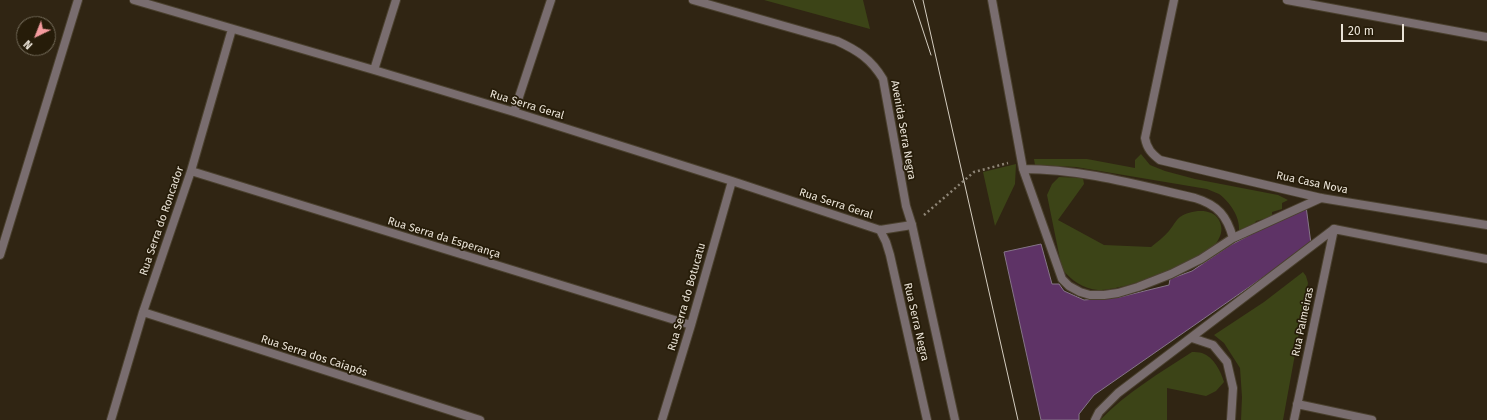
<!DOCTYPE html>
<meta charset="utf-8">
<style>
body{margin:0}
#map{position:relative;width:1487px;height:420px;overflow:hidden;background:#302513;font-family:"Fira Sans",sans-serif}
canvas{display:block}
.north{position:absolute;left:16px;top:16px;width:40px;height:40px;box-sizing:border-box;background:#261c09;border:1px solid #746c5b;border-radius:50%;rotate:223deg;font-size:11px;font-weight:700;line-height:16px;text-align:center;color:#eae3d7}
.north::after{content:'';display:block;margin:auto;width:14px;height:18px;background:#f59b9e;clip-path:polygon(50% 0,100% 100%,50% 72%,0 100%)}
.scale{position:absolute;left:1341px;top:24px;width:63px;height:18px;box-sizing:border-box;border:2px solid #eae3d7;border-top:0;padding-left:5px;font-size:12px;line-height:14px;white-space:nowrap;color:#eae3d7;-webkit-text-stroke:3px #261c09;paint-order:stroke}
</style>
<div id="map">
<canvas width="1487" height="420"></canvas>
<div class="north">N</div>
<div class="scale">20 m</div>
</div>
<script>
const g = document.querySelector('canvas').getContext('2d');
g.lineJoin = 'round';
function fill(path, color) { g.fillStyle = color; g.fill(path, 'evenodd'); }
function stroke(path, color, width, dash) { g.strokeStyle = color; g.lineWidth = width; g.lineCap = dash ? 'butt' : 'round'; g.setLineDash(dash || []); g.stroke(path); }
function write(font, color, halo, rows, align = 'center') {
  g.font = font + ' "Fira Sans",sans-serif'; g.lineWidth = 3.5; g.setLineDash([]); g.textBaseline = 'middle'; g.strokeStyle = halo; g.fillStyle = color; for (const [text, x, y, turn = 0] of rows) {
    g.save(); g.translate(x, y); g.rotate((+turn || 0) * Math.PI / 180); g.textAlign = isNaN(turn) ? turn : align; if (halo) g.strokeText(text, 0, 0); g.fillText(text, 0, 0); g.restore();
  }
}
fill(new Path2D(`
 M764,0h99l7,29z
 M1141,154l9,11 15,6 30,8 83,16 10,5 -6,3v6l-10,3v5l-16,4 -4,6 -10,5 -3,-2c1,-13 -9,-28 -20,-36 -4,-2 -8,-3 -12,-5l-131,-22 -41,-2 -1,-6h53l48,9v-8z
 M1016,164l-1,20 -20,42 -12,-54z
 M1059,177l24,1 1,6 -26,36 46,25 47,2c6,-5 13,-10 18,-16 4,-5 7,-11 11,-14 10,-7 32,-10 39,3 4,8 3,14 -2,22 -13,21 -95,49 -119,48 -15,-1 -27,-10 -36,-21l-15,-74 5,-11z
 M1303,272l3,4 2,7 -25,137h-42l1,-23 -2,-29 -16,-25 -10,-8 50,-33z
 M1192,352c3,0 7,0 10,1 12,4 19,19 22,29l-8,9 -10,5 -39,-8v32h-67c27,-28 60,-47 92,-68z`), '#3c4417');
const building = new Path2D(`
 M1306,206l5,38 -217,151 -15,19v6h-38l-37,-168 37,-8 11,40h7l5,7 20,9 36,-3 49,-12 1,-6 22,-8 37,-25z`);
fill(building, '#5e3366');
stroke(building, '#857588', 1);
const service = new Path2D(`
 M992,0l31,169 39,110 7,7 11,6 10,3h14l14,-2 20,-6 33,-13 30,-15 32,-21 88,-40
 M1023,169c59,0 115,16 172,29 23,7 32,18 38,40
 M912,225l43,195
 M1192,338l21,7 14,17 6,26 -2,32
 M1095,420l4,-8 19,-19 216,-164`);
const minor = new Path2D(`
 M134,0l240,70 140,42 218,69 148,49 32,-5 -6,-19 -23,-127c-12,-20 -26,-29 -46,-38l-144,-41
 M1174,0l-29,138c2,11 7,16 15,22l161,38 166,27
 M1287,0l200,37
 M374,70l22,-70
 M514,112l37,-112
 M191,171l500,154
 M880,230l6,12 4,13 37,165
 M0,255l78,-255
 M143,312l337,108
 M1297,404l75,16
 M111,420l32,-108 48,-141 41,-142
 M662,420l29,-95 41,-144
 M1294,420l40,-191 153,30`);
stroke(service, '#4a402e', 10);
stroke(minor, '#4a402e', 10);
stroke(new Path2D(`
 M924,215l50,-43 34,-9`), '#8e8576', 2.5, [2, 3]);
stroke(service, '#796d6f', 8);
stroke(minor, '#796d6f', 8);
stroke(new Path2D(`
 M913,0l18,55
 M923,0l95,420`), '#d4cdc0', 1);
write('11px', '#eae3d7', '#261c09', [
 ["Rua Serra Geral",527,105,17],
 ["Avenida Serra Negra",903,130,80],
 ["Rua Casa Nova",1312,183,12],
 ["Rua Serra Geral",836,204,18],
 ["Rua Serra do Roncador",162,221,-71],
 ["Rua Serra da Esperança",444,238,17],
 ["Rua Serra do Botucatu",687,297,-74],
 ["Rua Serra Negra",916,322,77],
 ["Rua Palmeiras",1303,322,-78],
 ["Rua Serra dos Caiapós",314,356,18]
]);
</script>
